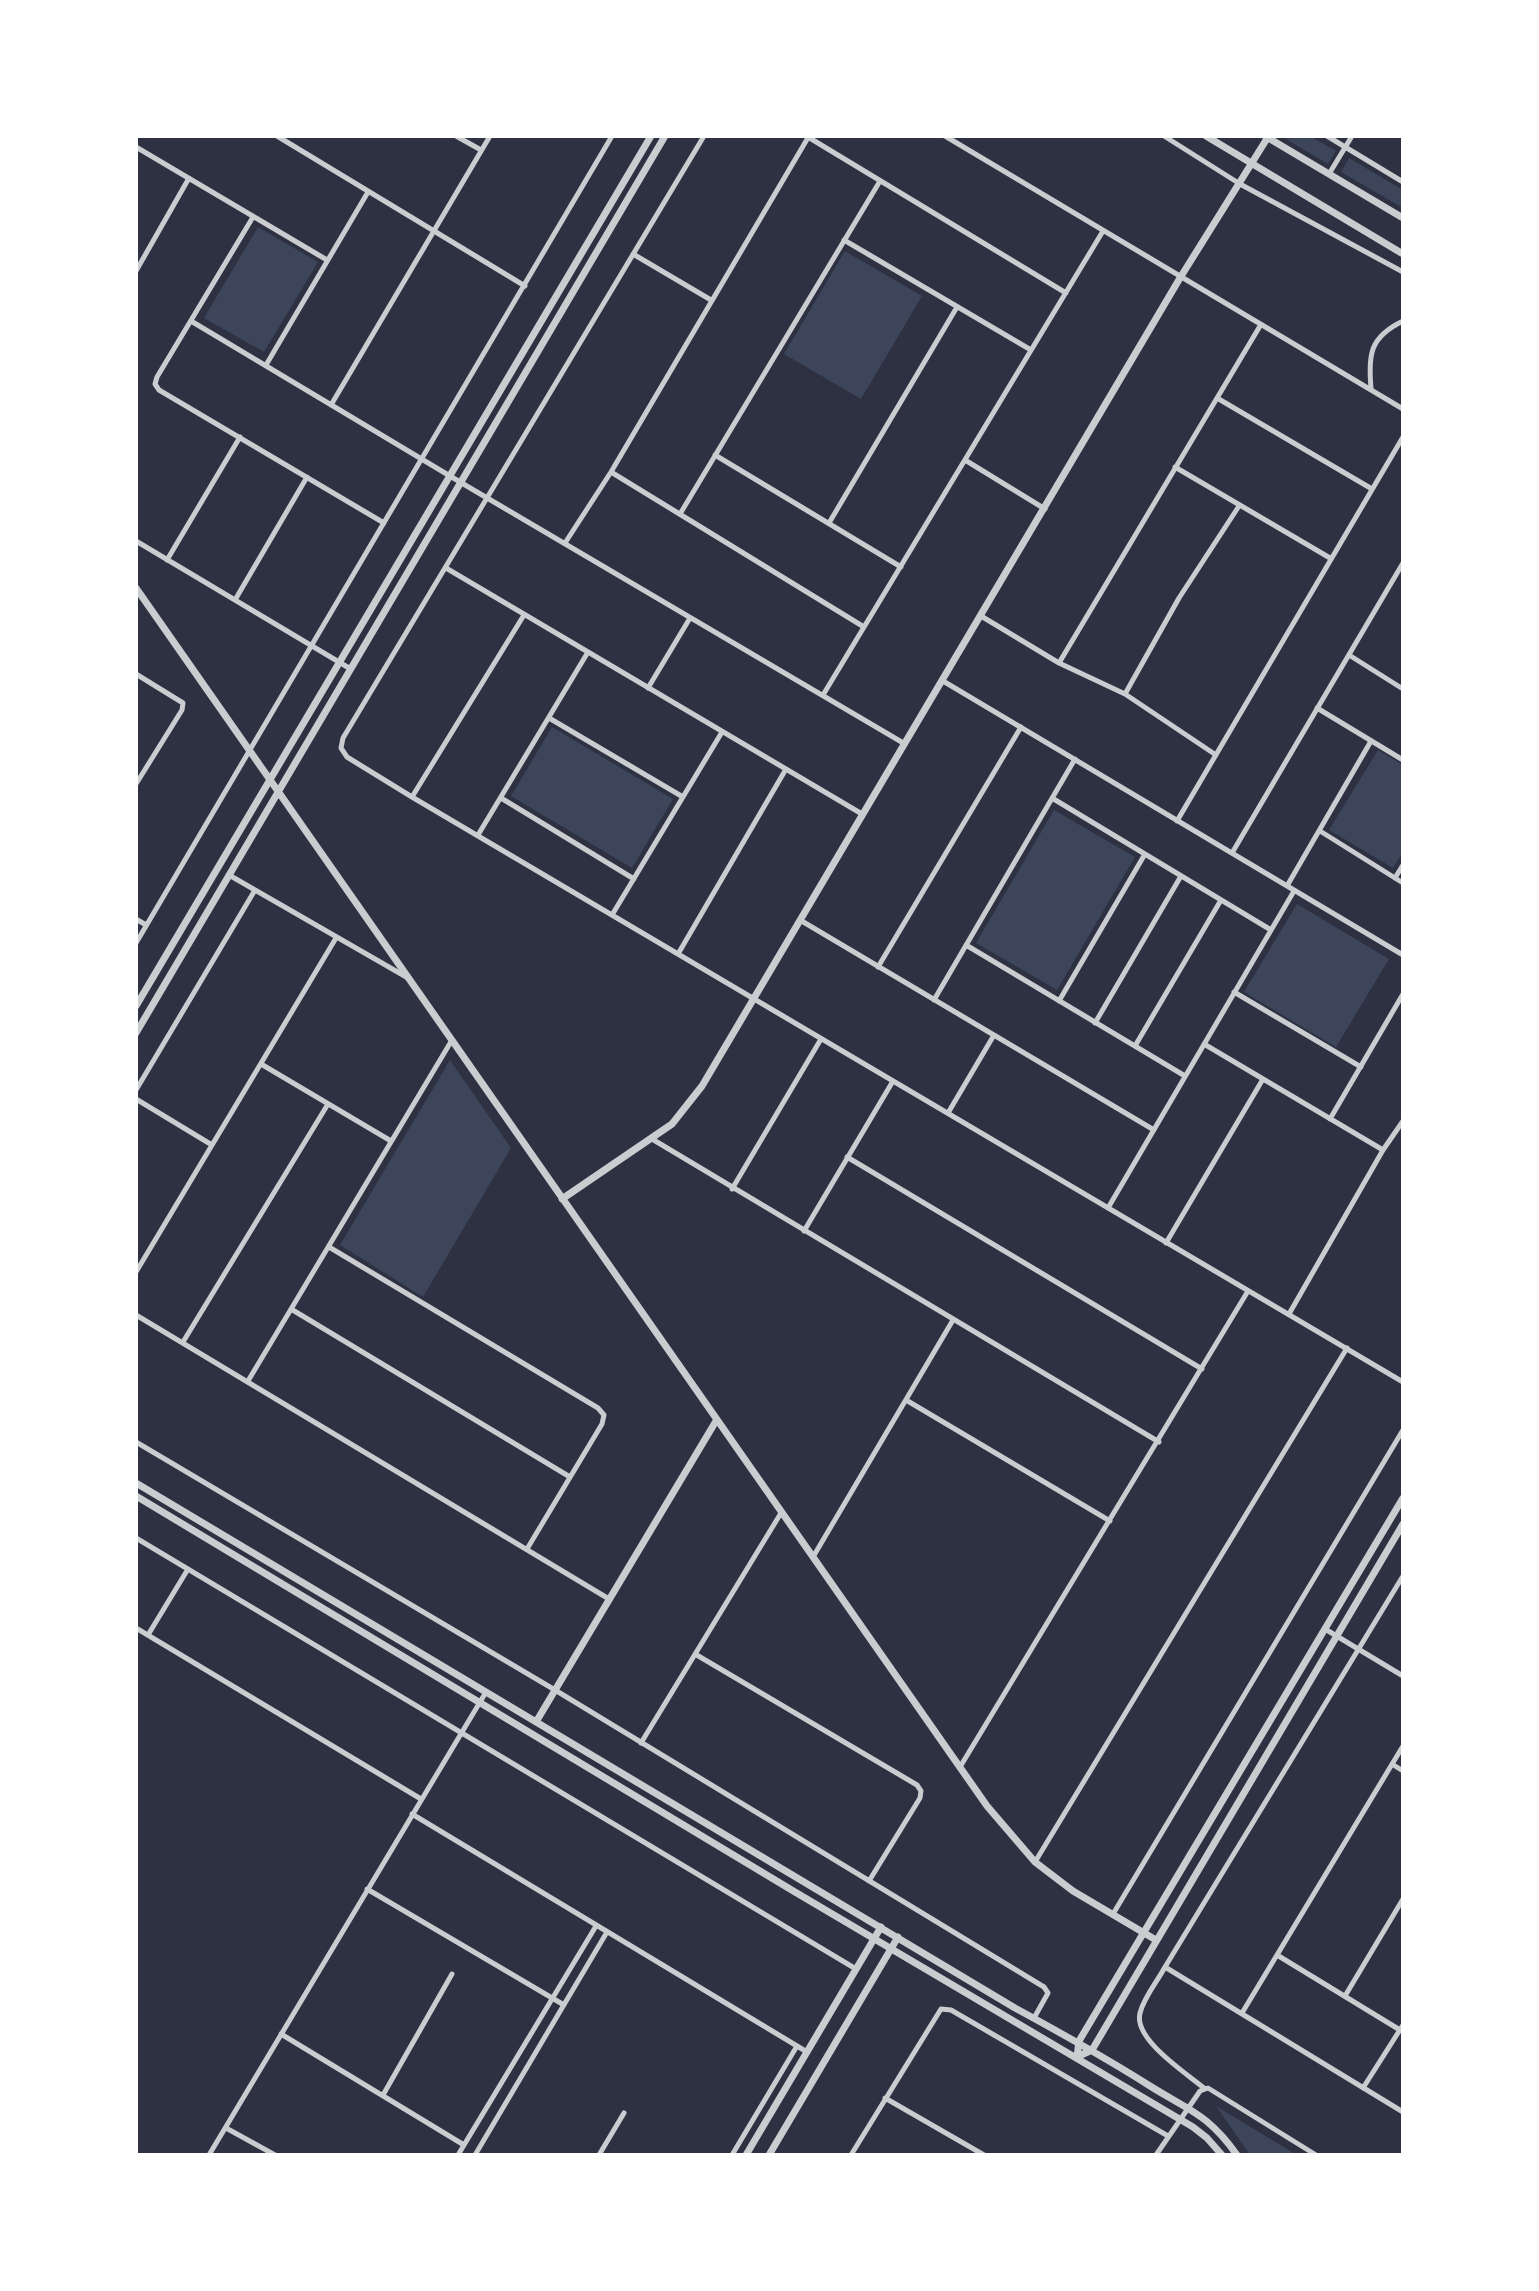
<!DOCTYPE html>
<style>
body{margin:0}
#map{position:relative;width:1539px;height:2291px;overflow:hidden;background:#2d3142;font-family:Lato,sans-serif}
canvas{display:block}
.frame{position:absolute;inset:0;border:138px solid #fff;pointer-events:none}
</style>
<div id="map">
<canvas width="1539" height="2291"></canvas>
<div class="frame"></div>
</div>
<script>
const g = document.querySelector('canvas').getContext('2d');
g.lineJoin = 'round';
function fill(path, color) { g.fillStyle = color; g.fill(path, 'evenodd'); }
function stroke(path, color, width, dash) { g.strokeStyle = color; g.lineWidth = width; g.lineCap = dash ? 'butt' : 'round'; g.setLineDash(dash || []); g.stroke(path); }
fill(new Path2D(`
 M1281,136h29l26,15 -8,13z
 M1349,158l54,32v18l-62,-36z
 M258,227l60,35 -54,90 -60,-34z
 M845,251l77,45 -61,103 -77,-45z
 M552,727l121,72 -41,69 -121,-72z
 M1378,750l25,15v87l-10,16 -64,-38z
 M1054,810l81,47 -78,133 -81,-47z
 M1297,904l92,55 -53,88 -92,-55z
 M450,1060l61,88 -88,149 -83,-52z
 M1216,2106l81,49h-47z`), '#3c4559');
stroke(new Path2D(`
 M277,136l248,150
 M456,136l25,14
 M704,136l-361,602 -2,10 6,9 65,40 991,585
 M945,136l458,273
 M1164,136l76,48 163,88
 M1327,136l76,46
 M808,137l258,156
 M136,147l191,113
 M1329,174l23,-38
 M253,217l-96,160 -2,7 4,6 225,133
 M844,240l187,110
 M633,254l78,46
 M136,271l53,-93
 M191,321l269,161 445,262
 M266,365l102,-173
 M1371,388c-3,-34 -1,-51 32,-67
 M1217,398l155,91
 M331,405l159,-269
 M715,455l186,112
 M965,460l80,49
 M1175,467l155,91
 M611,472l253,155
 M680,514l200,-333
 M829,523l128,-216
 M136,541l213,127
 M565,543l46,-71 198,-336
 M167,560l73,-123
 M446,568l416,246
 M235,600l72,-123
 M981,616l78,47 66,31 91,61
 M1349,655l54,34
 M1059,663l201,-337
 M136,674l47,29 -1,7 -46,74
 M943,681l460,274
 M648,688l42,-70
 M1125,694l54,-96 60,-92
 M823,695l280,-464
 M1317,708l86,52
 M549,718l134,79
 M412,797l112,-182
 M501,798l133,81
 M1052,798l219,132
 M1177,821l226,-384
 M1320,831l83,52
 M478,835l110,-183
 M1232,853l171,-290
 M229,875l179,103
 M1395,878l8,-13
 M1287,886l84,-145
 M612,915l110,-183
 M136,919l10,6
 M800,920l354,210
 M136,943l476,-807
 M966,945l219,131
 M678,954l108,-185
 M878,967l143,-240
 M1234,992l127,75
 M934,1000l141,-241
 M1059,1001l86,-147
 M1095,1023l86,-147
 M1204,1044l179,106
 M1135,1046l86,-146
 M261,1064l130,77
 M136,1090l119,-200
 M136,1099l76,46
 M948,1113l46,-78
 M1330,1119l73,-125
 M652,1139l507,303
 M847,1157l355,212
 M732,1189l89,-150
 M1108,1208l186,-317
 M804,1231l89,-150
 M1166,1243l97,-164
 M329,1247l269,161 6,7 -2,9 -75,125
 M136,1272l200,-334
 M291,1309l279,168
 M1289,1314l94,-164 20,-29
 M136,1315l473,284
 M183,1342l145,-238
 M248,1381l204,-341
 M906,1400l204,121
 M136,1442l419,248 489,297 4,6 -14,25
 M136,1538l720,431
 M813,1557l140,-237
 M136,1628l285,171
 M1325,1629l78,47
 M148,1635l40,-66
 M695,1654l222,131 4,6 -1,7 -51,83
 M641,1743l140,-230
 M1392,1764l11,7
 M960,1767l288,-476
 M412,1814l395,238
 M1035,1862l312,-514
 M367,1889l197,116
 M1113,1914l290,-484
 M1277,1955l123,75
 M1165,1967l238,145
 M1345,1996l58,-97
 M1242,2013l161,-267
 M281,2034l183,111
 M1204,2088c-18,-15 -71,-49 -64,-75 4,-16 17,-31 25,-46l238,-391
 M1363,2088l40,-63
 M383,2095l69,-121
 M885,2098l99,57
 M226,2128l49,27
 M209,2155l277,-463
 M458,2155l138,-229
 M475,2155l132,-223
 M599,2155l25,-42
 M732,2155l65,-109
 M851,2155l90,-146 10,1 217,126
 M1156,2155l44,-64 8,-3 108,67`), '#caccd0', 5);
stroke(new Path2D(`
 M1206,136l197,118
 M1265,136l138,82
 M136,588l851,1218 48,56 38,29 83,49
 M136,1006l515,-870
 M136,1033l529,-897
 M562,1199l110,-75 30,-38 478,-808 88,-141
 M136,1483l879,525c46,25 91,50 135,78 40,25 58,28 87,69
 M136,1496l659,396 398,235 14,11 15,17
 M536,1722l180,-301
 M1077,2057l2,-16 324,-543
 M1077,2057l15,-7 311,-526
 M746,2155l135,-228
 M769,2155l129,-218`), '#caccd0', 7);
</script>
